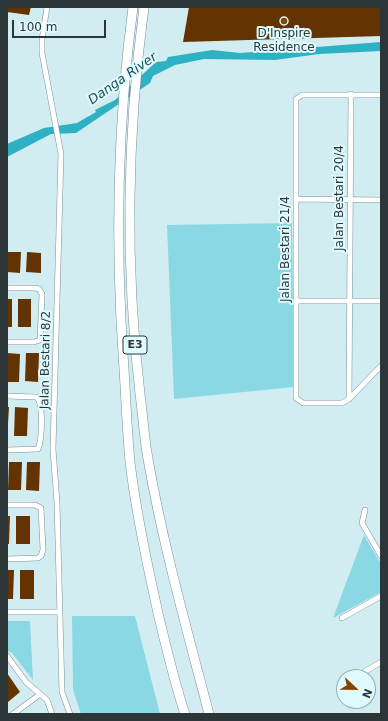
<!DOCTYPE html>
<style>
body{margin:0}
#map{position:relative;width:388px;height:721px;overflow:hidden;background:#d2edf2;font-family:"DejaVu Sans",sans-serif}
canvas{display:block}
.frame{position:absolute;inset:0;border:8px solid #2c3638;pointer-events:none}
.north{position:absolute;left:336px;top:669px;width:40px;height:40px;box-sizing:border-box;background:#e0fbff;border:1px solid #98acaf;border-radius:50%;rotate:112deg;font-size:11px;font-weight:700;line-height:16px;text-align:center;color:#2c3638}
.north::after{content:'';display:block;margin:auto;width:14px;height:18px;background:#834702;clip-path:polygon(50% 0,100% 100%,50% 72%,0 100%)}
.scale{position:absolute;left:12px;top:20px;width:94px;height:18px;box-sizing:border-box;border:2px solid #2c3638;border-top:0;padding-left:5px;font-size:12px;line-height:14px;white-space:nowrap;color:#2c3638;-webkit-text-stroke:3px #e0fbff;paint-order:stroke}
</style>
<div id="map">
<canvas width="388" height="721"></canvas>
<div class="frame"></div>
<div class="north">N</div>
<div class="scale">100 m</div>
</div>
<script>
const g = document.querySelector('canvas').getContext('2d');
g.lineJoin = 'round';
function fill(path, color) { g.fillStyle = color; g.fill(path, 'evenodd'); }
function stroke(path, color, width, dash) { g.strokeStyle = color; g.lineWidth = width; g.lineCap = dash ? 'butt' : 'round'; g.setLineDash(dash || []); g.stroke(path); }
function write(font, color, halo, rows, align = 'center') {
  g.font = font + ' "DejaVu Sans",sans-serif'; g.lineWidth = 4; g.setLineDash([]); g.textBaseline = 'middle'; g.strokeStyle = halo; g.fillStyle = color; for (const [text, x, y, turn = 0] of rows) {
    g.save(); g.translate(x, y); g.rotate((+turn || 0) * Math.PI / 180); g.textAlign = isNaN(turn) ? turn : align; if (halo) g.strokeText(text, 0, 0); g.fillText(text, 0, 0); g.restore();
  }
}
fill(new Path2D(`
 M292,223l2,164 -120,12 -7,-174z
 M364,535l17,29v28l-48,26z
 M72,616h63l25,98h-79l-8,-24z
 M7,621h23l3,59 -21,-27 -5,-2z`), '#8bd8e5');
fill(new Path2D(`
 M381,42v9l-62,3 -44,6 -71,-1 -29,6 -22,11 -3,7 -74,50 -25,1 -44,23v-13l37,-16 33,-5 19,-11 -1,-2 20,-10 41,-38 10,-1 2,-4 44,-7 28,3z`), '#2db1c3');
fill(new Path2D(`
 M7,7h24l-2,8 -22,-3z
 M189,7h192v29l-198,6z
 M7,252h14l-1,21 -13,-1z
 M27,252l14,1v20l-15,-1z
 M7,299h5v28h-5z
 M18,299h13v28h-13z
 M7,353l13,1 -1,28h-12z
 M26,353h13l-1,29 -13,-1z
 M7,407h2l-1,17h-1z
 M15,407l13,1 -1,28h-13z
 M9,462h13l-1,28h-13z
 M27,462h13l-1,29 -13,-1z
 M7,516h3l-1,28h-2z
 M16,516h14v28h-14z
 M7,570h7l-1,29h-6z
 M20,570h14v29h-14z
 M7,673l13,19 -12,10 -1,-2z`), '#633301');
const minor = new Path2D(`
 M47,7l-5,33v13l19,101 -8,295 4,54 5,189 8,22
 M381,95h-79l-6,4v299l7,5h39l7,-4 32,-33
 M296,199l85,1
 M7,288h28l4,1 3,5 -2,46 -6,2h-27
 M296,301h85
 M7,396l29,1c8,5 6,43 2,52l-31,1
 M349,399l2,-305
 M7,505h28l6,3 2,42 -2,6 -3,2 -31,1
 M365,510l-3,13 19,33
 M7,612h53
 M342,618l39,-22
 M7,656l19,26 21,18 5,14
 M356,677l25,-15
 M13,714l26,-19`);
const motorway = new Path2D(`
 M133,7c-16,120 -18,241 -9,362 2,31 3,62 6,93 6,51 17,102 28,151 8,34 16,68 27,101
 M144,7c-17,128 -19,259 -4,387 3,22 4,43 8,65 15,86 39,171 61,255`);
stroke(minor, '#799196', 6);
stroke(motorway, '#799196', 10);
stroke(minor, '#fff', 5);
stroke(motorway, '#fff', 9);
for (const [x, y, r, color] of [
 [284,21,4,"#834702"]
]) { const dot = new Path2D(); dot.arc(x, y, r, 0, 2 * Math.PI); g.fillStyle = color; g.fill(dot); stroke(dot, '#e0fbff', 1.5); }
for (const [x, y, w] of [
 [135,345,24]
]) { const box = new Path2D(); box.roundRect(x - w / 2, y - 9, w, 18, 3); g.fillStyle = '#e0fbff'; g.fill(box); stroke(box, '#2c3638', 1); }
write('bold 11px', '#2c3638', null, [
 ["E3",135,345]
]);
write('12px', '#2c3638', '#e0fbff', [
 ["D'Inspire",284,34],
 ["Residence",284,48]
]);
write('12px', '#2c3638', '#e0fbff', [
 ["Jalan Bestari 20/4",340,198,-90],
 ["Jalan Bestari 21/4",286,249,-90],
 ["Jalan Bestari 8/2",46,360,-89]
]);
write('italic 13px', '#1b5058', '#e0fbff', [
 ["Danga River",123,79,-35]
]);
</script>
